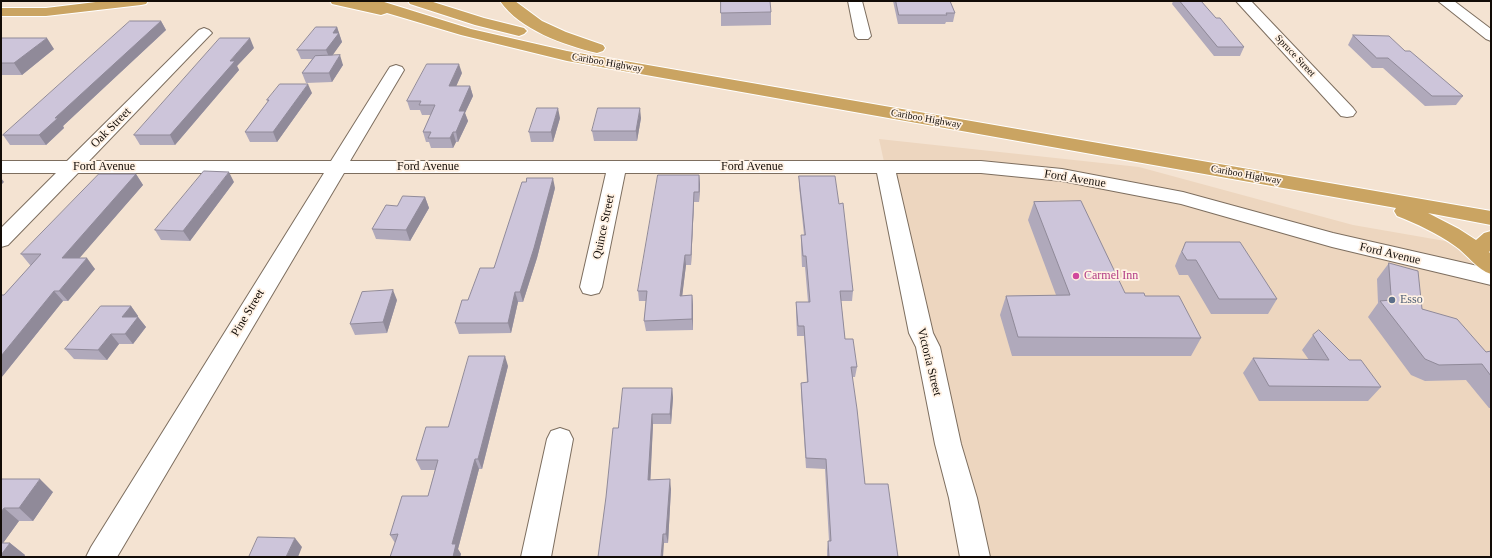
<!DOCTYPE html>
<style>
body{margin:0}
#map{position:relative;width:1492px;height:558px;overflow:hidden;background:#f4e3d2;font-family:Georgia,serif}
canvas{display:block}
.frame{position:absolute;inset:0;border:2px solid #120c07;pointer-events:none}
</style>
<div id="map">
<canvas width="1492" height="558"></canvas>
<div class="frame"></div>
</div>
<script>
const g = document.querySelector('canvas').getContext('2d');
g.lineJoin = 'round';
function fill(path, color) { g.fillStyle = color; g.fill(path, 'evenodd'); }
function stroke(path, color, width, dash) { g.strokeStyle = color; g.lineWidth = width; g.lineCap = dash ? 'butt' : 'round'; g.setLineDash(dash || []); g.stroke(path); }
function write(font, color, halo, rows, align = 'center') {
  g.font = font + ' Georgia,serif'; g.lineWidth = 3.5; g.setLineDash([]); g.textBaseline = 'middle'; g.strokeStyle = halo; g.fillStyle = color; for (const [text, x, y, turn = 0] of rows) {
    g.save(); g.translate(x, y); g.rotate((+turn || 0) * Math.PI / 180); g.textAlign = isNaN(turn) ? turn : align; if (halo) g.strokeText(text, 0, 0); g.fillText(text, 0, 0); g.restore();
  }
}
fill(new Path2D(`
 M879,139l260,28 214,58 138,24v308h-520z`), '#edd6bf');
const minor = new Path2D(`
 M848,1h14l9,35 -3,3h-10l-3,-3z
 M1236,1h15l102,107 3,4 -3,4 -6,1 -6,-1z
 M1438,1h16l37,28v12l-5,-2z
 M204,28l5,2 3,3 -3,3 -120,125h242l57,-91 2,-3 6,-2 6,2 2,3 -54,91h631l81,8 121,23 150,41 158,36v16l-159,-38 -151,-43 -119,-23 -81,-8h-85l37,160 7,14 21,97 16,54 13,59h-30l-11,-59 -14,-54 -19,-97 -7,-14 -32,-160h-252l-23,114 -3,6 -8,2 -8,-2 -3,-6 26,-114h-262l-227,384h-31l5,-10 233,-374h-246l-70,72 -7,2v-19l55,-55h-55v-12h66l132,-131z
 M560,428l9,3 4,8 -22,118h-30l26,-118 4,-8z`);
const trunk = new Path2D(`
 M104,1h44l-2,3 -5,1 -95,11h-45v-8h45z
 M330,1h51l90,28 96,22 924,160v14l-63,-12 31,16 17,11 8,-7 7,-2v19l-2,2 2,2v20c-14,-4 -24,-20 -36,-28 -18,-13 -38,-22 -58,-30l-3,-5 2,-3 -829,-147 -106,-26 -74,-22 -6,2 -49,-11z
 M408,1h22l54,17 40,10 3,3 -3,3 -5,2 -44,-11 -65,-21z
 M500,1h15l27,20 24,11 37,13 2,3 -2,3 -6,2c-33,-8 -77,-23 -97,-52z`);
stroke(minor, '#7d6e5f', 2);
stroke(trunk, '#fff', 2);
fill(minor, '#fff');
fill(trunk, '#caa462');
fill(new Path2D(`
 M893,1h57l5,12 -2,9h-7l-1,2h-47z
 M1173,1h28l15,17 28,29 -4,9h-26l-42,-52z
 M771,12v13l-50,1v-13z
 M161,21l5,9 -103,96 1,2 -18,17h-36l-7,-10z
 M337,27l5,15 -10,13 11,10 -11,17 -26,1 -4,-10 10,-14h-11l-4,-9z
 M1353,35l52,16 58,45 -7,9 -31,1 -42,-38h-11l-24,-23z
 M1,38l53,11 -32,26h-21z
 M254,48l-17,18 2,4 -64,75h-35l-6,-10z
 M462,73l-6,13h14l3,10 -8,17 3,8 -10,21h-2l-3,6h-22l-2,-6h-3l-3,-10 8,-17h-9l-2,-5h-10l-3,-9z
 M312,93l-35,49h-27l-5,-10 23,-30 -1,-2z
 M560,118l-7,24h-22l-2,-10z
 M641,118l-4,23h-43l-2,-10z
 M136,174l7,11 -64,73 16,11 -27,32h-5l-62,77v-83h3l28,-30h-2l-9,-11z
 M699,175l1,10 -1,17h-5l-3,63h-5l-4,31 10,-1 1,11v24l-47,1 -2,-10 2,-20h-7l-1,-10z
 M799,176l40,28 14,87 -1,10h-11l4,38 12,28 -2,10h-3l13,107 33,73h-71v-7l1,-9h1l-4,-72 -19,-1 -5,-75v-10l6,-1 -3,-46h-7l-1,-24v-10h12l-3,-35h-3l-1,-22v-10h3l-5,-49z
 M234,182l-44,59 -29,-1 -6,-10z
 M555,188l-18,70 -14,44h-5l-7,31 -52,1 -4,-11 13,-23z
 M425,197l4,11 -19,33 -34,-2 -4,-10 25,-23z
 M1034,202l91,91 20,3 56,42 -10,18h-179l-12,-41 6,-19 50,-1 -28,-75z
 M1186,242l91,57 -9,15h-57l-23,-39h-9l-4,-9 4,-10z
 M1389,263l33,46 64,43 5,-1v57h-2l-23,-28 -41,1 -14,-6 -43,-58 10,-14 -1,-24z
 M397,300l-10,33 -32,2 -5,-11z
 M131,306l7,10v1l8,10 -13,17h-14l-12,16 -33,-1 -9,-10z
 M1313,335l36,25 32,27 -13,14h-109l-16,-28 10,-15 56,2 -7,-10z
 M508,366l-26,103h-3l-21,80 3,5 -1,3h-70l5,-14 -5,-8 38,-39 7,-26h-14l-5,-10z
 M672,388l1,10 -2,26h-18l-3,56 21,9 -3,54h-4l-46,-115z
 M1,479l52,13 -20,29h-14l-16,22h7l15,12 -1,2h-23z`), '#b0a9bb');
fill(new Path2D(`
 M161,21l5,9 -103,96 1,2 -18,17 -7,-10 16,-17z
 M337,27l5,15 -12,17 -4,-9 7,-17z
 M47,38l7,11 -32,26 -8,-12z
 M250,38l4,10 -17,18 2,4 -64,75 -5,-10 60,-74z
 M340,55l3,10 -11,17 -3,-9z
 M459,64l3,9 -10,23 -3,-10z
 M308,84l4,9 -35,49 -4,-10z
 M470,86l3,10 -8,17 3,8 -10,21 -2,-10 3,-21z
 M558,108l2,10 -7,24 -2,-10z
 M640,108l1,10 -4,23 -1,-10z
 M453,132l3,10 -3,6 -3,-10z
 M229,172l5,10 -44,59 -7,-10z
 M136,174l7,11 -73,84 -8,-11z
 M699,175l1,10 -1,17z
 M1,178l3,4 -3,3z
 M553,178l2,10 -18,70 -14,44 -3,-10z
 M694,192v10l-3,63v-10z
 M425,197l4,11 -19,33 -4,-11z
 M685,255l1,10 -5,41 -1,-10z
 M87,258l8,11 -27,32 -9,-10z
 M393,290l4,10 -10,33 -4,-11z
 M54,291l9,10 -62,77v-22z
 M515,292l3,10 -7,31 -3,-10z
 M692,295l1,11v24l-1,-11z
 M131,306l7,10 -8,11 -8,-10z
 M138,317l8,10 -13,17 -8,-10z
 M111,334l8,10 -12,16 -9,-10z
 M505,356l3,10 -26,103 -4,-10z
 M672,388l1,10 -2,26 -1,-10z
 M652,414l1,10 -3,66 -2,-10z
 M475,459l4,10 -21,80 3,5 -1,3h-7l-1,-13z
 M40,479l13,13 -20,29 -14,-13z
 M670,479l1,10 -3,54 -2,-9z
 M4,508l15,13 -18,25v-34z
 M663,534l1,9 -1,14h-2z
 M295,538l7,9 -4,10h-12z
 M10,543l15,12 -1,2h-23v-2z`), '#908a99');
const building = new Path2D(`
 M721,1h49l1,11 -50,1z
 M896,1h54l5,12h-9l1,2h-48z
 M1180,1h21l15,17h4l24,29h-26z
 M130,21h31l-106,97h3l-19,17h-36z
 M316,27h21l-4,6h6l-13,17h-29z
 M1353,35l36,1 16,15h5l53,45h-31l-44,-38h-11z
 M1,38h46l-33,25h-13z
 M220,38h30l-20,23h5l-65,74h-36z
 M340,55l-11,18h-27l13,-17z
 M427,64h32l-10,22h21l-11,25h6l-9,21h-3l-3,6h-22l3,-6h-8l12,-27h-16l2,-4h-14z
 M280,84h28l-35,48h-28l24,-32h-2z
 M537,108h21l-7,24h-22z
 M598,108h42l-4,23h-44z
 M204,171l25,1 -46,59 -28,-1z
 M99,174h37l-74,84h25l-28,33h-5l-53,65v-61h3l37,-41h-20z
 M658,175h41v17h-5l-3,63h-6l-5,41 12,-1v24l-48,2 3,-30h-9z
 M799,176h36l4,28 4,-1 10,88h-13l5,48h8l4,28h-6l6,42 8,75h23l10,73h-69l-1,-16h3l-5,-82 -20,-1 -5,-75 7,-1 -4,-56h-6l-2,-24h14l-4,-46h-3l-2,-21h4z
 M527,178h26l-19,70 -14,44h-5l-7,31h-53l7,-23h6l12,-32h14l28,-86h4z
 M403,196l22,1 -19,33 -34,-1 14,-24 11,1z
 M1081,201l44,92h19l1,3h34l22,42 -183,-1 -12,-41 64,-1 -36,-93z
 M1186,242h54l37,57h-58l-23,-39h-9l-5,-8z
 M1389,263l29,8 4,38 35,10 29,33 5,-1v25l-9,-12 -43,1 -14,-6 -45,-58 11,-1z
 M393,290l-10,32 -33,2 12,-32z
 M101,306h30l-9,11h16l-13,17h-14l-13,16 -33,-1z
 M1319,330l30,30h12l20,27 -112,-1 -16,-28 76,2 -16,-25z
 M469,356h36l-27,103h-3l-23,85h4l-3,13h-63l8,-23 -8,1 12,-39h26l10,-36h-22l10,-33h22z
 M623,388h49l-2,26h-18l-4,66 22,-1 -4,55h-3l-2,23h-63l8,-60 7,-69h5z
 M1,479h39l-21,29h-15l-3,4z
 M258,537l37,1 -9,19h-37z
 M1,543h9l-9,12z`);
fill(building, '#cdc5da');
stroke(building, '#908a99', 1);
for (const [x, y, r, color] of [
 [1076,276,4,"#d1479c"],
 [1392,300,4,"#5c6f8a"]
]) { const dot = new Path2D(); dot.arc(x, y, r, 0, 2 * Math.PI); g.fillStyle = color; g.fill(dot); stroke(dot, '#fff1e3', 1.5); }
write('10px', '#120c07', '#fff1e3', [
 ["Spruce Street",1295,56,47],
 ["Cariboo Highway",607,63,10],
 ["Cariboo Highway",926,119,10],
 ["Cariboo Highway",1246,175,10]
]);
write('12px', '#120c07', '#fff1e3', [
 ["Oak Street",111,128,-45],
 ["Ford Avenue",104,167],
 ["Ford Avenue",428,167],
 ["Ford Avenue",752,167],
 ["Ford Avenue",1075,179,9],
 ["Quince Street",604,227,-78],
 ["Ford Avenue",1390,254,13],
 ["Pine Street",248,313,-59],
 ["Victoria Street",929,362,76]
]);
write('12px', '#b23c85', '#fff1e3', [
 ["Carmel Inn",1084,276]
], 'left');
write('12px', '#4e5e75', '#fff1e3', [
 ["Esso",1400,300]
], 'left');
</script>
